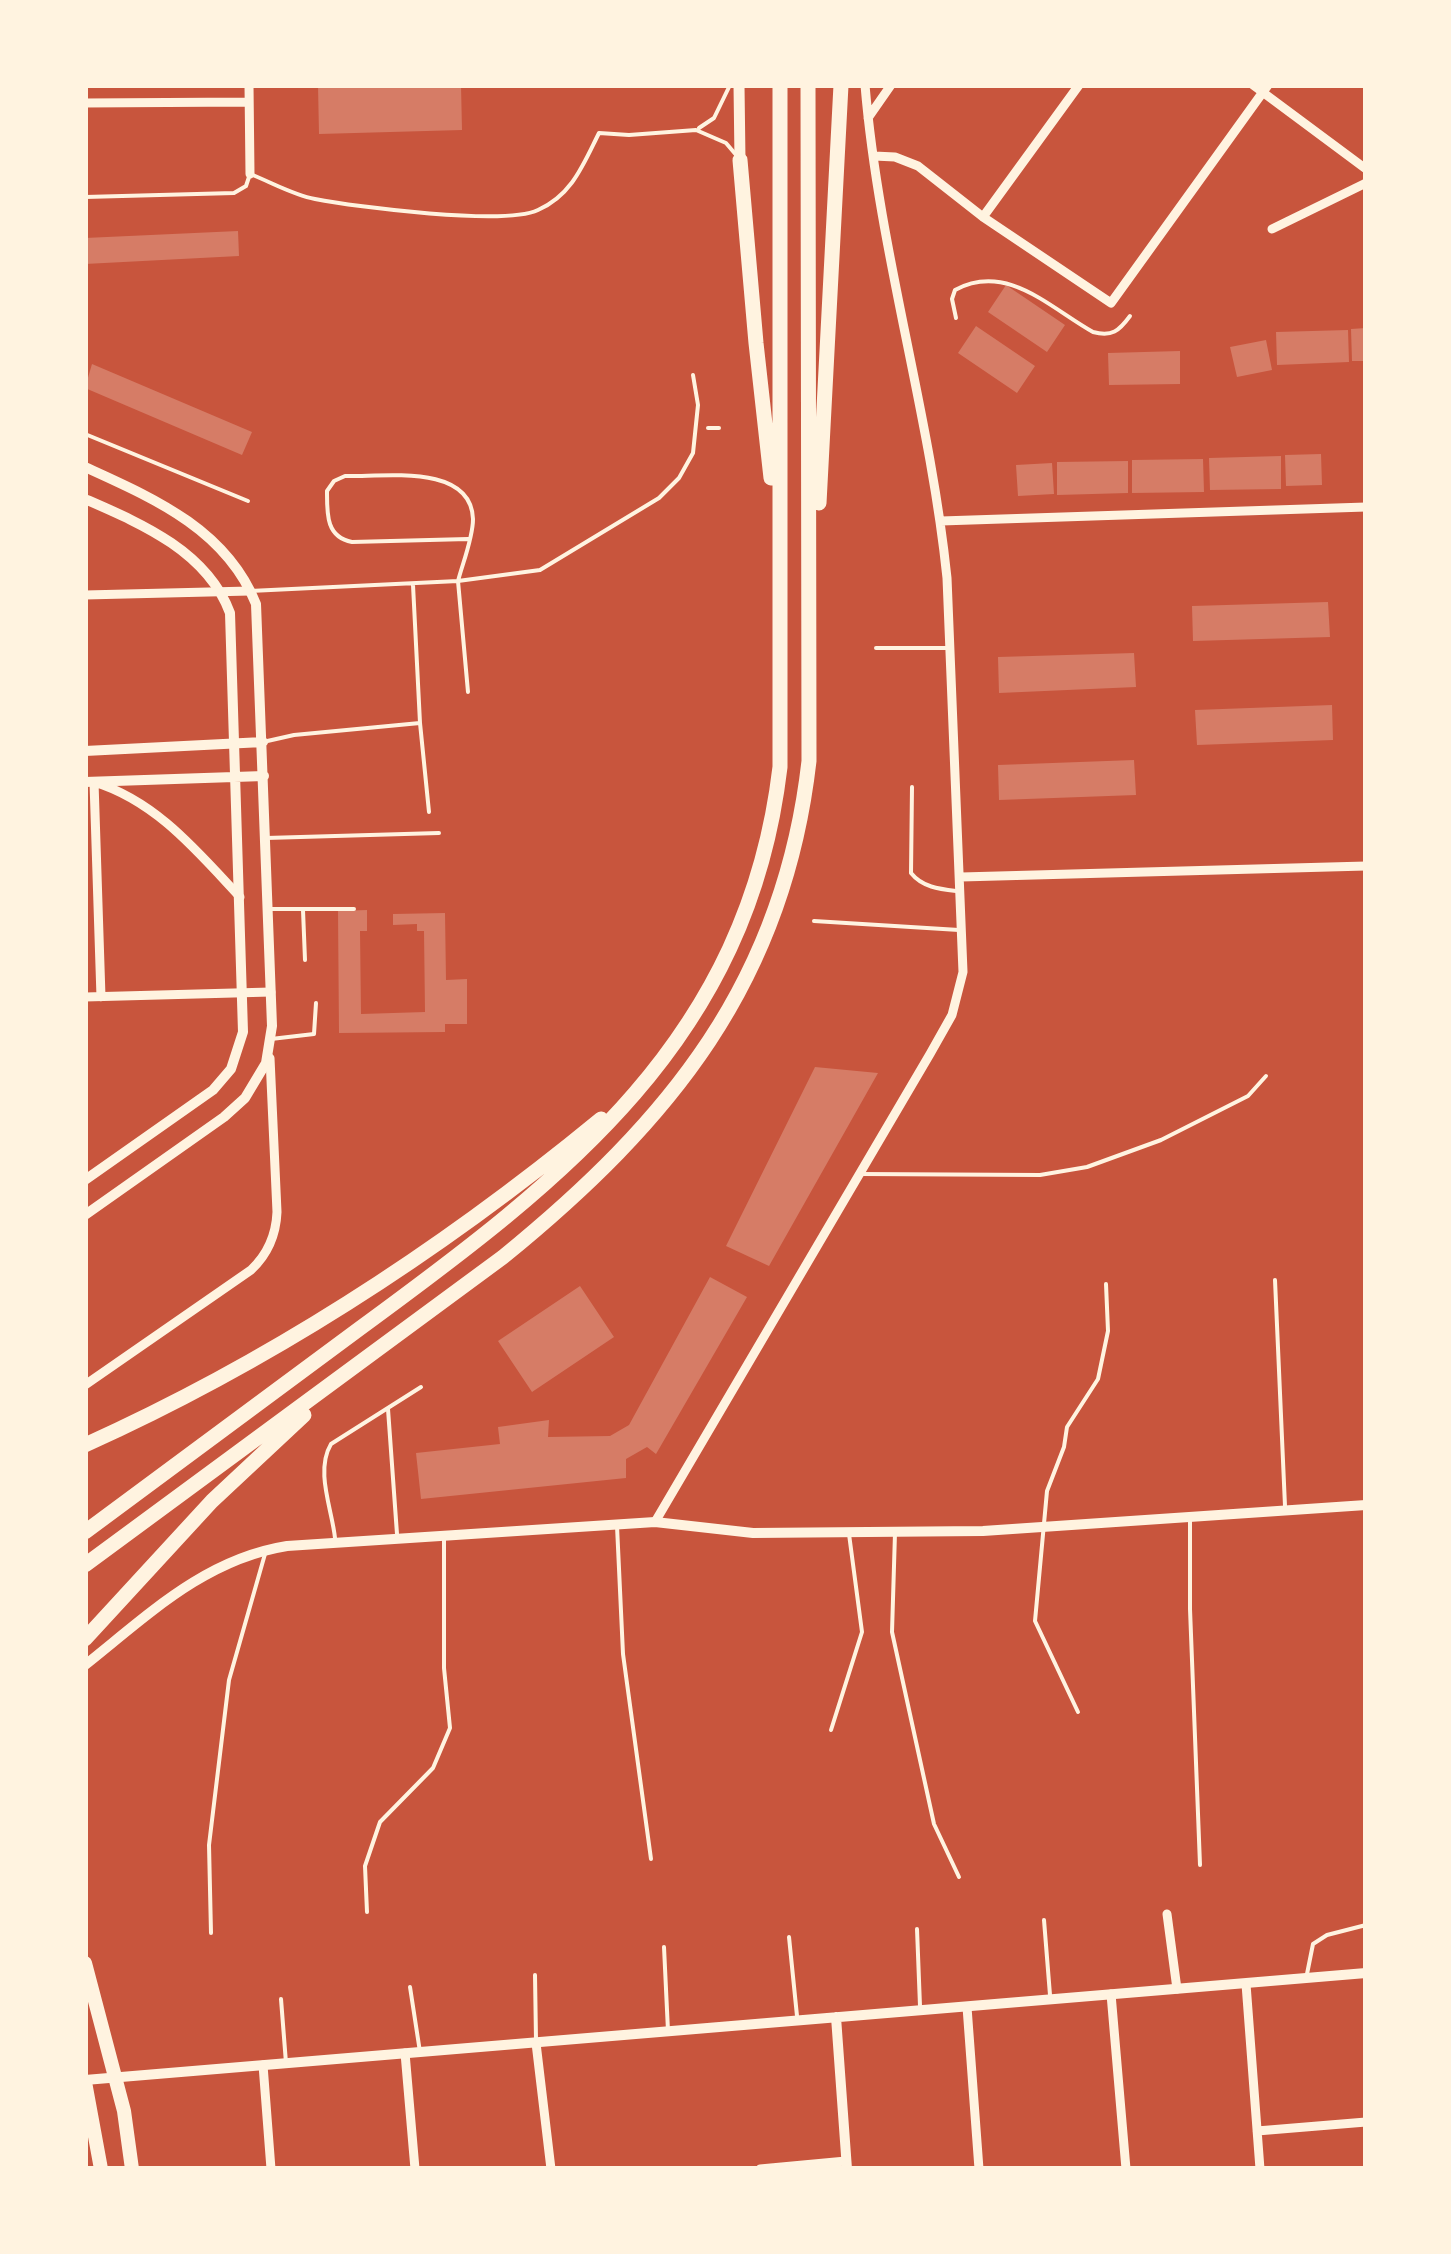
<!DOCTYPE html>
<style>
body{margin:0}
#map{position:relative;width:1451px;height:2254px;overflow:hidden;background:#c8553d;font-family:"Source Sans 3",sans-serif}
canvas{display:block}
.frame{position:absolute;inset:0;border:88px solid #fff3e0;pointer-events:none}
</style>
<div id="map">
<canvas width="1451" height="2254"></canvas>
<div class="frame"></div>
</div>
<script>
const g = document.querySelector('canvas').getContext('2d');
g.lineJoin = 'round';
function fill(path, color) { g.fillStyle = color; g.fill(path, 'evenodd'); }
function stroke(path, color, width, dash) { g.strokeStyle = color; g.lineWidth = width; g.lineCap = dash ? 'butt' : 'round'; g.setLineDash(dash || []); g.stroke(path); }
fill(new Path2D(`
 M318,85h143l1,45 -143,4z
 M238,231l1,25 -154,8v-26z
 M1006,285l59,40 -18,27 -59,-40z
 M976,326l59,40 -18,27 -59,-40z
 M1366,328v33h-14l-1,-32z
 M1348,330l1,32 -72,3 -1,-33z
 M1266,340l6,30 -35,7 -7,-30z
 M1180,351v33l-71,1 -1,-32z
 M92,364l160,68 -10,23 -157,-67z
 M1321,454l1,31 -36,1 -1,-31z
 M1281,456v33l-71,1 -1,-32z
 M1203,459l1,33 -72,1v-33z
 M1128,461v32l-71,2v-33z
 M1052,463l2,31 -36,2 -2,-31z
 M1328,602l2,35 -137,4 -1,-35z
 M1134,653l2,34 -137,6 -1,-36z
 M1332,705l1,35 -136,5 -2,-35z
 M1134,760l2,35 -137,5 -1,-35z
 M367,910v21h-7l1,83 64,-2 -1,-81h-7v-7l-24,1v-11l52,-1 1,67 21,-1v45h-22v8l-106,1 -1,-122z
 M815,1067l63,6 -109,193 -43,-20z
 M710,1277l37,20 -91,157 -9,-7 -21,12v19l-205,21 -5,-46 84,-9 -2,-17 51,-7 -1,17 62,-1 19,-11z
 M580,1286l34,51 -82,55 -34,-51z`), '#d67c66');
stroke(new Path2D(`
 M708,428h11`), '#fff3e0', 4);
stroke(new Path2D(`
 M699,128l15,-10 16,-33
 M85,197l149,-4 12,-7 4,-12c21,8 43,21 65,25 41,8 190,27 223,11 34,-15 45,-45 61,-77l30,2 67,-5 30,13 11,13
 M956,318l-4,-19 3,-9c52,-28 95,18 138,42 19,5 26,-1 37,-16
 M85,434l163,67
 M468,539l-116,3c-26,-5 -25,-28 -25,-51l7,-10 11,-5c38,1 126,-13 128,43 0,19 -10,43 -15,62l82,-11 119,-72 20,-20 14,-25 5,-48 -5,-30
 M413,585l7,138 9,89
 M250,591l208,-10 10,111
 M876,648h71
 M263,742l31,-7 126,-12
 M912,787l-1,86c11,14 28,16 45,18
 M266,838l173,-5
 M269,909h85
 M303,910l2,50
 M814,921l145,9
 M271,1039l43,-5 2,-31
 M860,1174l180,1 47,-8 74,-27 87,-44 18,-20
 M1275,1280l10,226
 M388,1409l9,125
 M1190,1520v89l10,256
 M617,1526l6,128 28,205
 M895,1533l-3,99 42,192 25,53
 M335,1538c-3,-29 -20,-67 -4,-94l90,-57
 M1078,1712l-43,-91 12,-130 17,-44 3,-20 31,-48 10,-48 -2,-47
 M831,1730l31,-98 -13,-98
 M367,1912l-2,-46 15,-44 53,-54 17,-40 -6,-60v-128
 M1044,1920l6,75
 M917,1929l3,77
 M211,1933l-2,-88 20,-165 36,-126
 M789,1937l8,79
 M664,1947l4,84
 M1307,1974l6,-30 14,-9 39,-10
 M535,1975l1,65
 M410,1987l10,65
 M281,1999l5,64`), '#fff3e0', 4);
stroke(new Path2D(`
 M249,85l1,89
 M1253,85l113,84
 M85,103l164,-1
 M868,118l23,-33
 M874,156l21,1 23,9 65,51 128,86 157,-218
 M983,217l96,-132
 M1272,229l94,-46
 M941,521l425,-14
 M85,595l165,-4
 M961,877l405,-11
 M85,997l186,-5
 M101,997l-7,-215c62,19 103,69 146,115
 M85,1385l166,-115c17,-16 25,-34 26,-58l-7,-154
 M655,1522l275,-468 22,-39 11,-43 -16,-394c-17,-165 -68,-326 -82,-493
 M1167,1914l10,75
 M1246,1984l14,185
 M1111,1994l15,175
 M967,2007l12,162
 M536,2043l15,126
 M405,2053l10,116
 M263,2065l8,104
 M1257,2131l109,-9
 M760,2169l86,-8`), '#fff3e0', 9);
stroke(new Path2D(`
 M85,467c68,31 141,62 171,137l16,422 -6,37 -21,35 -21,19 -139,98
 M85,499c55,24 122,52 145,114l13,419 -12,37 -18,21 -128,90
 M85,751l178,-9
 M85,782l179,-6
 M85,1665c63,-50 120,-106 202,-119l368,-24 98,11 230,-2 383,-26
 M836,2017l11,152
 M85,2080l1281,-107`), '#fff3e0', 10);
stroke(new Path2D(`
 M739,85l1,75`), '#fff3e0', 11);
stroke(new Path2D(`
 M85,1963l39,148 8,58
 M85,2082l16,87`), '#fff3e0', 14);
stroke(new Path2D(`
 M740,160l16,183 15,135
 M819,503l22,-418
 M85,1445c186,-84 358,-196 516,-326
 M85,1532c91,-68 183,-135 274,-203 206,-151 389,-290 421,-562v-682
 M85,1565l418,-308c167,-136 281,-275 306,-496l-1,-676
 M85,1639l127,-138 92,-86`), '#fff3e0', 15);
</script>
